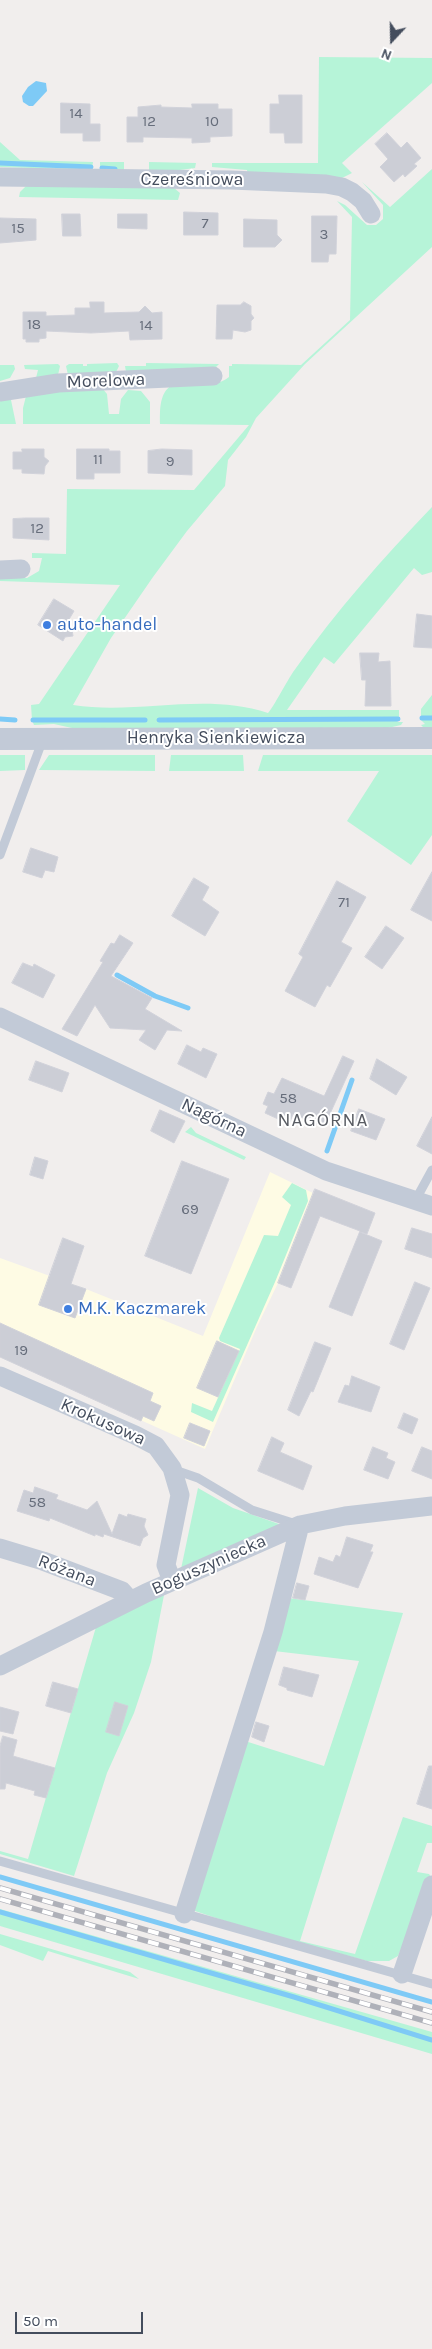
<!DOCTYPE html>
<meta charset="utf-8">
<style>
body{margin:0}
#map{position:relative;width:432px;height:2349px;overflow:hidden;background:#f1eeed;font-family:Karla,sans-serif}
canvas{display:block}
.north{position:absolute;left:367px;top:15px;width:50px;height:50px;-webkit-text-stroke:4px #fff;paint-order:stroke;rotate:201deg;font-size:14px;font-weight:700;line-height:20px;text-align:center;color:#444d5d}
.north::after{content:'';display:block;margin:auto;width:18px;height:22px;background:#444d5d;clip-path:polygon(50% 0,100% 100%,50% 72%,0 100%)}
.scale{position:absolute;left:15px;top:2312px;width:128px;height:22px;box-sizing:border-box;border:2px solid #444d5d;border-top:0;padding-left:6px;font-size:15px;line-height:18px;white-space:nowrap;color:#444d5d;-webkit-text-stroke:4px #fff;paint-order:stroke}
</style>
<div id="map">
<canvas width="432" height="2349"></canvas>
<div class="north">N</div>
<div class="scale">50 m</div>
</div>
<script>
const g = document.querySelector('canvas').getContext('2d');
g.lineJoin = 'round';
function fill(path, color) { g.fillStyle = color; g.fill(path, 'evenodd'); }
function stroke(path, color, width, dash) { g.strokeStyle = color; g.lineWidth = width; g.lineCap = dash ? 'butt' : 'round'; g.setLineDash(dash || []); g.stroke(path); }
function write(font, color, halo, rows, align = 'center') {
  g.font = font + ' Karla,sans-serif'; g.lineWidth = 4; g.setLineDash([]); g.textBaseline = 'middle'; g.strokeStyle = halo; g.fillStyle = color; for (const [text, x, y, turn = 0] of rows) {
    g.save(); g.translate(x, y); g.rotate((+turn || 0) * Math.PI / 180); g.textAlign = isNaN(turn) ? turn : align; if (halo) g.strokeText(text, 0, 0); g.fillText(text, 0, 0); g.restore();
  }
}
fill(new Path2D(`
 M270,1172l43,21 -35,90 -22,46 -51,120 -205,-92v-99l86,31 117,47z`), '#fefbe4');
fill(new Path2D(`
 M319,57l113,1v25l-90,80 10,10 -10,5 -94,-2 -1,-6 -35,-3v-4h106z
 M0,142l20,18 73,2 -1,8 -92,-3z
 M100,162h24v8l-24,2z
 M149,162l47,1 -1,5 -46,6z
 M432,169v78l-127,117 -49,54 -10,19 -18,23 -3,26 -38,45 -34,46 -42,61 -38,67c64,10 132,-13 195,8 4,-3 22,-38 28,-45 41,-58 87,-110 136,-161v65l-10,3 -8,-7 -80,96 -10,-7 -37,53h112v10l-2,2h6l-2,3 -22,5h-298l-27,-6 -20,1 -2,-5 -1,-15 8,-1 81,-119 -120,-4v-5l27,2 12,-7 3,-13h-10v-5l34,1 1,-65 127,1 55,-65 -89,-1c0,-14 -1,-31 12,-39 16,-1 45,3 57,-8v-11h3v-2l69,1 49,-45 2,-103 -15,-16 8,4 22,20h9l7,-6v-14l-21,-23 28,25z
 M27,185l147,3 6,5 -2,7 -159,-3 1,-5z
 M117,363l2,3 -3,6 -48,3 -2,-9 3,-2h14v2h4v-2z
 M146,363l73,1 -4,4 -89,4 -1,-6h21z
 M58,364l2,2 -2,9 -22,3 2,-8 -13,-1 -1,-4z
 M0,365h14l1,4 -5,9 -10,3z
 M102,388l5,6 2,20h10l2,-15 7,-9 13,1 9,11v22h-127v-16l3,-12 7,-2z
 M0,399l11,1 5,24h-16z
 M432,695v34l-8,-1 -3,-3 4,-1 -4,-4v-11z
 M0,755h25v15l-25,1z
 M49,755h106v16l-116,-1z
 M171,755h72l1,16h-75z
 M263,755h169v80l-21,30 -64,-44 32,-50h-121z
 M191,1127l5,6 50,24 -2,3 -59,-28z
 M292,1183l14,7 2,11 -33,81 -62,140 -22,-10 1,-9 20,8 28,-62 -20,-8 -1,-3 45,-103 14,1 13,-31 -9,-8z
 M198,1488l35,20 46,16 -4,4 -94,41z
 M165,1590l-14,72 -17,51 -27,60 -33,103 -74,-22v-3l28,8 68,-232z
 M288,1598l115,15 -103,328 55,13 48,-137 29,9v17h-5l-10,29 12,2 2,3 -33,79 -9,5h-22l-121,-33 -54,-18 53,-169 79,25 35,-105 -85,-10z
 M0,1909l432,123v22l-432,-128z
 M0,1934l130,38 9,7 -91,-28 -5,10 -43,-16z`), '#b6f4d8');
fill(new Path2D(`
 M36,81l10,2 1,8 -14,15h-4l-6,-4 -1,-6 6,-9z`), '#7ecaf6');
stroke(new Path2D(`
 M0,163l91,4
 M102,168l13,1
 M422,718h10
 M0,719l15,1
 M33,720h112
 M159,720l239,-1
 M117,975l38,21 33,12
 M327,1151l25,-71
 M0,1877l432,125
 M0,1912l294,85 138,43`), '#7ecaf6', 5);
const building = new Path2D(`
 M279,95h23v48h-17l-1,-10h-14v-29h9z
 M61,103l29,1v20h10v17h-17v-8h-22z
 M192,104h26v5h14v27l-22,1v5l-18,1v-5l-49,-1v5h-16v-25h11v-10l23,-2v2l31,1z
 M387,133l14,15 6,-6 14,16 -7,6 3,2 -12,11 -2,-3 -9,8 -14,-15 8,-8 -13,-15z
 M184,212l34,1v22h-34z
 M62,214h18l1,22h-18z
 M118,214h29v15l-29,-1z
 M312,216h25l-1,38h-7l-1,8h-16z
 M0,218l36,1v21l-36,3z
 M244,219l33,1v15l5,5 -7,7h-31z
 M90,302h14v11l35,-1 6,-6 7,7 10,-1v27l-32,1 -1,-9 -38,2 -45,-2v7l-7,1v3h-13v-3h-3v-27h23v4l29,-1v-7h15z
 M244,302l7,4v8l3,4 -3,3v9l-6,2 -12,-2 -1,9h-16l1,-34h23z
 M22,449h22v8l5,4 -4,5 -1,8 -22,-1v-4h-9v-17h9z
 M77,449h32v2h11v22h-26v6h-17z
 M162,449l30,1v25l-44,-2v-22z
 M25,518h24v22l-36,-2v-19z
 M54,599l20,12 -6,10 3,2 2,13 -8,1 -2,4 -25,-16z
 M417,614l15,2v32l-18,-1z
 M360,653h19l-1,9 12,-1 1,45h-26l1,-26h-4z
 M31,848l27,9 -4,15 -9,-2 -3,8 -19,-6z
 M432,872v49l-21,-11z
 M194,878l15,9 -7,13 17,12 -14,24 -33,-20z
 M337,881l29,16 -25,45 11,6 -22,39 -3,-2 -12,22 -30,-16 18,-34 -4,-3z
 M386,926l18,12 -22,31 -17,-12z
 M120,935l13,8 -22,33 41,22 -7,11 37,22 -15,-1 -12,20 -16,-10 7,-10 -36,-2 -15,-23 -18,31 -15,-7 41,-67 -3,-1 11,-18 3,1z
 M23,963l10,4 1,-3 21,11 -12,23 -31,-15z
 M187,1045l14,7 2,-4 14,6 -11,24 -28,-14z
 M343,1056l11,5 -30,66 -31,-13 -4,10 -24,-11 3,-7 -5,-2 5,-12 6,2 8,-16 42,18z
 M377,1059l30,18 -11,18 -26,-16z
 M36,1061l33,12 -7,19 -33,-12z
 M359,1109l26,10 -9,21 -25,-9z
 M160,1110l25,11 -11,22 -23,-12z
 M432,1117v37l-15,-8z
 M35,1157l13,4 -5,18 -13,-4z
 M182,1161l47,18 -38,95 -46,-18z
 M315,1189l60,24 -8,21 -7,-2 22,9 -30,75 -23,-9 31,-76 -40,-15 -29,72 -13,-5z
 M412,1228l20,6v24l-27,-9z
 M63,1238l21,8 -13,38 15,5 -11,29 -36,-13z
 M415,1282l15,6 -26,62 -14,-6z
 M0,1323l153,70 -3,8 11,5 -7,15 -11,-5 -2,5 -141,-64z
 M217,1341l22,10 -21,46 -21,-9z
 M315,1342l16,6 -18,44 -2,-1 -12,25 -11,-6z
 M352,1376l28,11 -9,25 -33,-10 7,-17 4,1z
 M404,1413l14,6 -6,15 -14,-6z
 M190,1423l20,8 -6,15 -20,-8z
 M272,1437l12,6 -4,9 32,14 -9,24 -45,-19z
 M373,1447l15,6 -2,5 9,4 -7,17 -24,-9z
 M422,1447l10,4v28l-20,-8z
 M35,1487l23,8 -2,4 31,11 10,-9 15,33 7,-20 8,3 1,-3 18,5 -2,7 4,9 -5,3 -3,8 -36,-12 -1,3 -8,-3v2l-45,-18 -1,3 -32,-10 7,-21 9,3z
 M347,1537l26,8 -3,7h3l-15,36 -44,-14 5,-17 14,5 3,-7 4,2z
 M297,1583l12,3 -4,14 -12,-2z
 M284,1667l35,8 -7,22 -25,-7v-2l-8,-3z
 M53,1682l25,7 -7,24 -25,-7z
 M115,1702l13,4 -9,30 -13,-4z
 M0,1707l19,5 -6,22 -13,-3z
 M256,1722l13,4 -5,16 -12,-5z
 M3,1736l14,4 -4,16 42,12 -9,30 -12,-3 1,-4 -29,-8 -1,6h-5v-43z
 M429,1766h3v43l-15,-5z`);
fill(building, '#ccced6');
stroke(building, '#d1d2da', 1);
stroke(new Path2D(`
 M0,855l43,-116
 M415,1201l17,-31
 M172,1469l26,9 54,32 44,14
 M0,1861l432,123`), '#c2cad7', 9);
stroke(new Path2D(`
 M0,177l231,3 95,4 16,3 10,5 11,9 8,13
 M0,392l58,-9 155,-7
 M0,570l21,-1
 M0,1017l326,154 106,35
 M0,1376l135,59 21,11 16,22 8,27 -14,70 6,16
 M0,1548l43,13 79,30 8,9
 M0,1666l146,-73 154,-68 45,-9 87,-10
 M184,1914l89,-282 27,-107
 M402,1974l30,-89`), '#c2cad7', 19);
stroke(new Path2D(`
 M0,739l432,-1`), '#c2cad7', 22);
const rail = new Path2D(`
 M0,1888l432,124
 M0,1899l432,124`);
stroke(rail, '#afb1b9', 5.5);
stroke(rail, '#fff', 4, [11]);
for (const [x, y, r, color] of [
 [47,625,5,"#3f7fe0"],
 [68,1309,5,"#3f7fe0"]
]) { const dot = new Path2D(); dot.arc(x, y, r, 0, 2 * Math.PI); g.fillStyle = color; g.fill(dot); stroke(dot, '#fff', 2); }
write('15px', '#666d7b', null, [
 ["14",76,114],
 ["12",149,122],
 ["10",212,122],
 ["7",205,224],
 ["15",18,229],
 ["3",324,235],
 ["18",34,325],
 ["14",146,326],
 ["11",98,460],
 ["9",170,462],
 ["12",37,529],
 ["71",344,903],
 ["58",288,1099],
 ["69",190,1210],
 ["19",21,1351],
 ["58",37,1503]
]);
write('18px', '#444d5d', '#fff', [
 ["Czereśniowa",192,180],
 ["Morelowa",106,381,-2],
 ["Henryka Sienkiewicza",216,738],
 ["Nagórna",214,1118,25],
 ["Krokusowa",103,1422,24],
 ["Boguszyniecka",209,1565,-24],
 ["Różana",67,1571,21]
]);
write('18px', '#366cbe', '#fff', [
 ["auto-handel",57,625],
 ["M.K. Kaczmarek",78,1309]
], 'left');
g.letterSpacing = '1px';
write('19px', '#595c63', '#fff', [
 ["NAGÓRNA",323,1121]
]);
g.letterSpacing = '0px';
</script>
